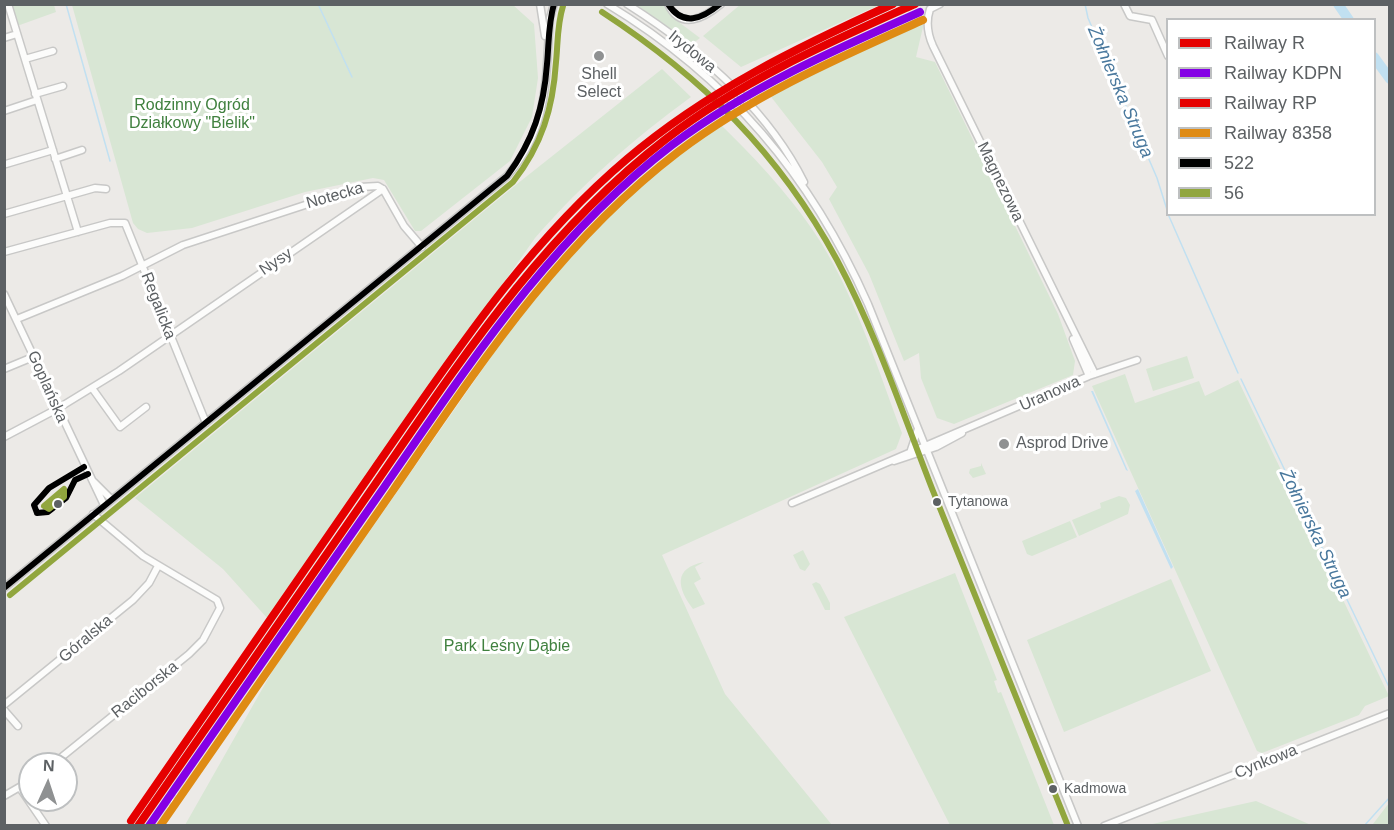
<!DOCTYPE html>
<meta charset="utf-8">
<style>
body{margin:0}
#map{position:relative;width:1394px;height:830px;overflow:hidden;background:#eceae7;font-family:Arial,sans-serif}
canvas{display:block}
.frame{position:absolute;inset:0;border:6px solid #5d6164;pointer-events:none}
.legend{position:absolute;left:1166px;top:18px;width:210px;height:198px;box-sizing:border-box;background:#fff;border:2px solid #bec0c1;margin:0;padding:8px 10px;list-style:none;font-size:18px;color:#5d6164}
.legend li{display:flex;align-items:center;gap:12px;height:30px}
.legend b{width:30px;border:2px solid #bec0c1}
.north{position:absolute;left:18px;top:752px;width:60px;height:60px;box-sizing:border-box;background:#fff;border:2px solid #bec0c1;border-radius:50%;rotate:3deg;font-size:16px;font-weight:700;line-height:24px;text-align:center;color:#5d6164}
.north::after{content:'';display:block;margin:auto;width:21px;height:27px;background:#8f9192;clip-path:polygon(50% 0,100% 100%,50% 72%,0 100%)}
</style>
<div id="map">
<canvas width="1394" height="830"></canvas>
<div class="frame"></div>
<ul class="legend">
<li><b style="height:8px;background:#e50000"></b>Railway R</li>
<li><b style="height:8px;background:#8500e5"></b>Railway KDPN</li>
<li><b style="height:8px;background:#e50000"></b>Railway RP</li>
<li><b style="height:8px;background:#df8b14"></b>Railway 8358</li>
<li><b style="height:8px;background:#000"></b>522</li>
<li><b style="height:8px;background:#91a63e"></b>56</li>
</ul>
<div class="north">N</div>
</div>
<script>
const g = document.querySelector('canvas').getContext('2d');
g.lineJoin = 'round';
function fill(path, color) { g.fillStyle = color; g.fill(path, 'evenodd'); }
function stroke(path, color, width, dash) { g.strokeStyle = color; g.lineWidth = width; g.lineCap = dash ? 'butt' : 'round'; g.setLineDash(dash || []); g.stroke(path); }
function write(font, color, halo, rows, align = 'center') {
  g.font = font + ' Arial,sans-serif'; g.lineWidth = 6; g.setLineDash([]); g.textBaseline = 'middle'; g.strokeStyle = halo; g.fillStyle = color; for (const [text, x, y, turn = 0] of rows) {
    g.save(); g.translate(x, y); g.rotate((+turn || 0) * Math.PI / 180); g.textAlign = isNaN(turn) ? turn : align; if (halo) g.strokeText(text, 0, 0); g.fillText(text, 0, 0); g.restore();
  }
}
fill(new Path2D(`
 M741,4h138v1l-138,62 -38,-31z
 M11,5h43l2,7 -39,14z
 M72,5h441l21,19 4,54 -6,39 -22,44 -89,70h-6l-31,-51 -11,-2 -68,14 -113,36 -45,5 -9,-4 -5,-6z
 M637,5h27l8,12 28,21 -8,6z
 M926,14l-10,43 19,5 123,252 17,47 -2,14 -119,49 -17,-6 -16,-40 -2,-25 -15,8 -35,-87 -40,-75 8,-12 -15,-25 -54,-69z
 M662,69l29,28c-60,44 -106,84 -156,141l-267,381 -45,-50 -88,-71 382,-314z
 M719,123c33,32 67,68 93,106 42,61 64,136 90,204l-6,16 -234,106 63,139 107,131h-647l88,-155 278,-399 54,-61 48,-40z
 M1187,356l7,22 -41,13 -7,-22z
 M1125,374l10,29 64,-22 6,15 33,-16 151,316 -24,10 -6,9 -97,38 -5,-2 -165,-365z
 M981,463l5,11 -13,4 -4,-5 1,-4 11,-3z
 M1119,496l7,2 4,7 -2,9 -49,22 -7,-16 29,-12 -1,-5z
 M1070,521l7,16 -45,19 -5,-2 -5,-13z
 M803,550l7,14 -5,7 -5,-2 -7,-14z
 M704,562l-9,5 6,12 -7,4 11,21 -12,5c-16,-21 -20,-41 11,-47z
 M955,573l42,107 -3,1 4,12 3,-1 53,133h-104l-106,-208z
 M1171,579l40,92 -147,61 -37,-92z
 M816,582l4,2 10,19v7h-5l-13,-26z
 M1256,801l55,24h-163z
 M1389,803v22h-18l2,-1z`), '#d8e6d4');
fill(new Path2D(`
 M1091,391h2l35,80 -2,-1z
 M1138,489l35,78 -2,2 -36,-78z`), '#c1e0f1');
stroke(new Path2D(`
 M66,4l44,157
 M318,4l34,73
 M1085,4l3,14 69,160 11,35
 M1168,214l70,159
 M1241,379l149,310
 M1364,826l26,-29`), '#c1e0f1', 1.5);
stroke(new Path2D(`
 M1338,4l11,16
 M1374,57l16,22`), '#c1e0f1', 10);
const minor = new Path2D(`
 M8,4l70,228
 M540,4l5,32
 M607,4c121,73 204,171 261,300l210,522
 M627,4c71,45 139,102 177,178
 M668,4c13,27 36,14 53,0
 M940,4l-10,5c-4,12 -2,26 3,37l162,328
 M1124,4l6,12 22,4 16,36
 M4,38l13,-4
 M25,59l28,-8
 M35,94l28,-8
 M4,111l33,-11
 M55,159l27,-9
 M6,164l47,-14
 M4,214l91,-26 11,1
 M4,252l106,-29h15l81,200
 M4,294l100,211
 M17,319l105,-43 61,-31 177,-58 18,-1 5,3 21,37 18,21
 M1073,339l16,37
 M4,369l29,-12
 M92,388l28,39 26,-20
 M4,437l53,-28 62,-38 264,-182
 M911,450l7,-21
 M894,461l42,-14 26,-14
 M94,482l17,17
 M792,503l297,-127 48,-16
 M4,588l503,-412c43,-50 38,-97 43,-158l4,-14
 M4,705l129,-105 16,-17 9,-17
 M4,710l14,16
 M53,764l136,-110 14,-14 17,-32 -3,-8 -74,-44 -50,-42
 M20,788l26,38
 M4,796l26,-15
 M1104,826l286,-113`);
stroke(minor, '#c8c8c7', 9);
stroke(minor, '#fcfcfb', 6);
const rail = new Path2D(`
 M158,826l37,-66`);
stroke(rail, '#e3e2e2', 4);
stroke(rail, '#fff', 1.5, [4.5]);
stroke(new Path2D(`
 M668,4c15,23 34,15 52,0
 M37,513l-3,-8 15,-17 35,-21
 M37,513l11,-1 18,-14 9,-18 13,-6
 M4,588l503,-412c26,-35 37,-69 40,-112 2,-20 1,-40 7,-60`), '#000', 6);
stroke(new Path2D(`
 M602,12c101,66 177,141 235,248 39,73 66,154 96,231 45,111 90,223 135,335
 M64,489v8l-15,12 -5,-3z
 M10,595l503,-413c29,-37 40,-74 43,-120 2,-19 1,-37 7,-56`), '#91a63e', 6);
stroke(new Path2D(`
 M138,826c80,-115 159,-229 238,-343 86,-125 168,-250 290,-344 75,-58 162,-96 249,-135`), '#e50000', 8);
stroke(new Path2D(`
 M149,826c79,-114 157,-227 236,-340 85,-123 167,-249 287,-341 76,-57 162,-95 248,-133`), '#8500e5', 8);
stroke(new Path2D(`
 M131,821c81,-118 163,-235 244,-353 76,-109 149,-222 252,-309 80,-68 171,-112 266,-155`), '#e50000', 8);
stroke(new Path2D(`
 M160,826c78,-113 156,-225 234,-337 84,-122 165,-246 284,-337 75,-57 160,-94 245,-132`), '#df8b14', 8);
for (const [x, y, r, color] of [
 [599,56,6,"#8f9192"],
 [1004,444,6,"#8f9192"],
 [937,502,5,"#5d6164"],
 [58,504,5,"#5d6164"],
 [1053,789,5,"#5d6164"]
]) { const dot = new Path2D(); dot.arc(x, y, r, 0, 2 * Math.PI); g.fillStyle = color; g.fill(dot); stroke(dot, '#fff', 2); }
write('14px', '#5d6164', '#fff', [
 ["Tytanowa",948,502],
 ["Kadmowa",1064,789]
], 'left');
write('16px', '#5d6164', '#fff', [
 ["Irydowa",692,52,39],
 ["Magnezowa",1000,182,64],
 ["Notecka",335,196,-16],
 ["Nysy",276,262,-34],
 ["Regalicka",158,306,69],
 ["Goplańska",47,387,66],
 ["Uranowa",1050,394,-24],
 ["Góralska",86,639,-40],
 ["Raciborska",145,690,-39],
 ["Cynkowa",1266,762,-22]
]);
write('16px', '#5d6164', '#fff', [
 ["Shell",599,75],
 ["Select",599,93],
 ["Asprod Drive",1016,444,"left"]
]);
write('16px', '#40813f', '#fff', [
 ["Rodzinny Ogród",192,106],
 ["Działkowy \"Bielik\"",192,124],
 ["Park Leśny Dąbie",507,647]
]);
write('italic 18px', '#49789d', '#fff', [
 ["Żołnierska Struga",1120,92,67],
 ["Żołnierska Struga",1315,534,64]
]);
</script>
